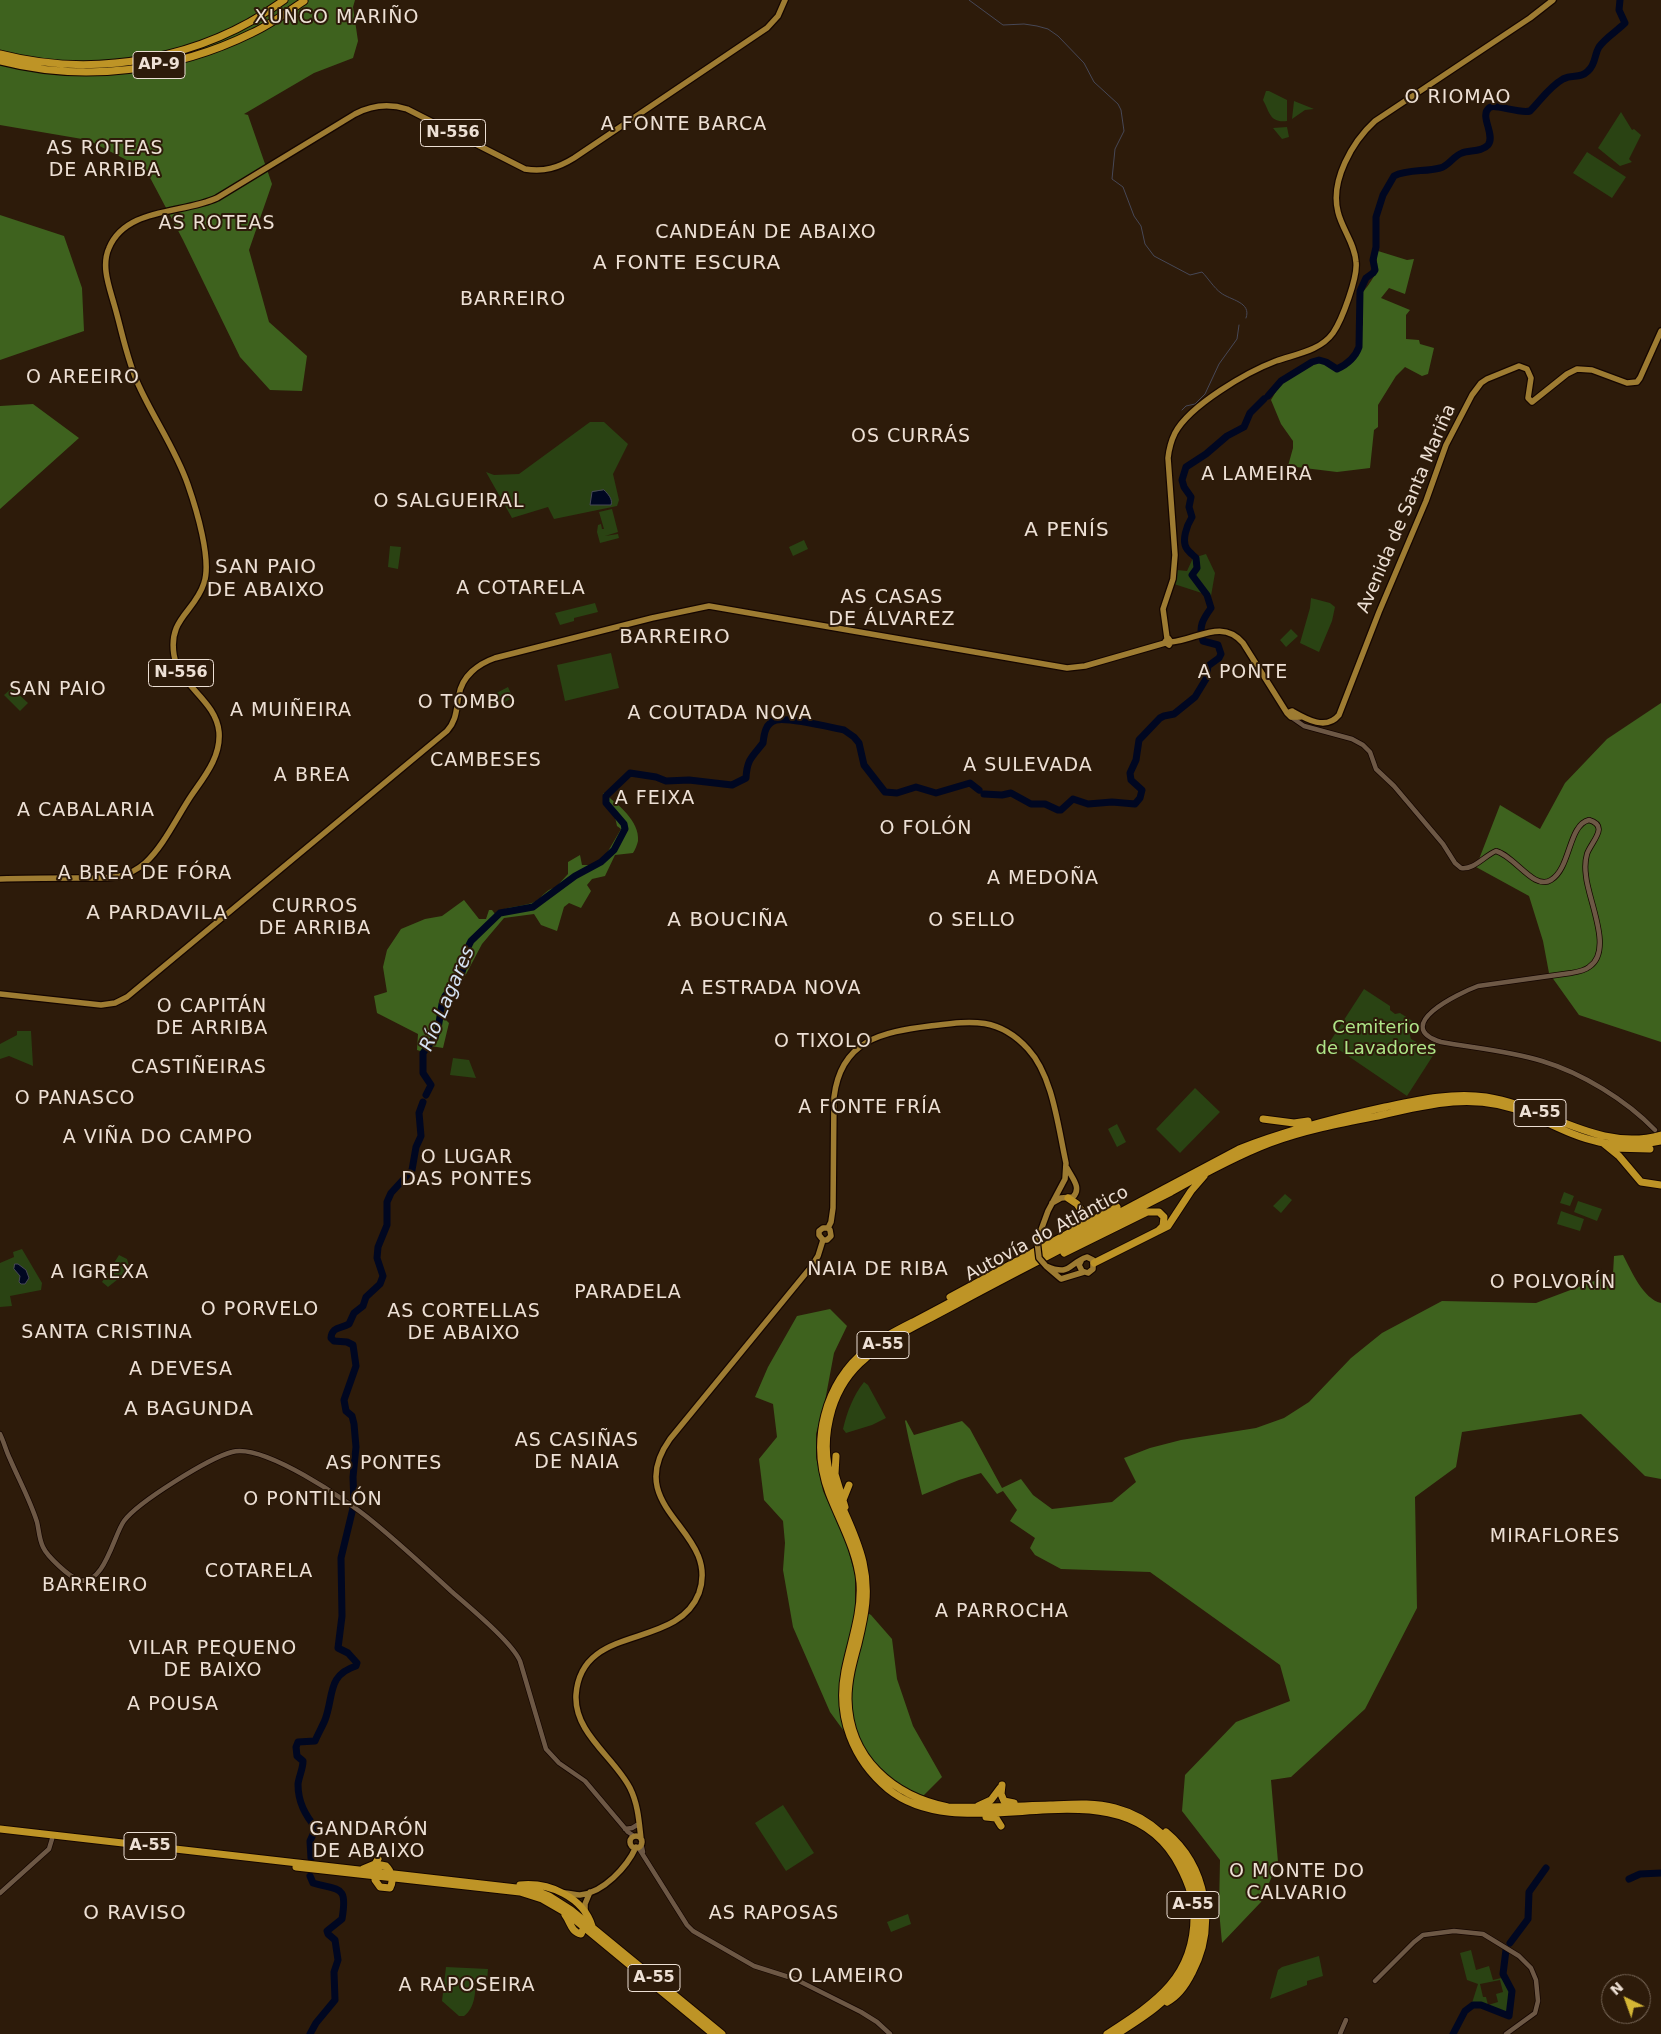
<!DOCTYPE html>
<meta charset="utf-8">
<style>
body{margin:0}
#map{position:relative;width:1661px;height:2034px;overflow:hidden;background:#2d1b0a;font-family:"DejaVu Sans",sans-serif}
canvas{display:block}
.north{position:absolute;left:1601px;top:1974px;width:50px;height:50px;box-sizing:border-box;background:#2d1b0a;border:1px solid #7a6a5b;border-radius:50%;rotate:318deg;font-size:14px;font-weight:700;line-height:20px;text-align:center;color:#ede0d5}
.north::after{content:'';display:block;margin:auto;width:18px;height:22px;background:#d4b635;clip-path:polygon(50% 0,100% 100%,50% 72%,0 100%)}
</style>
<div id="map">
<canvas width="1661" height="2034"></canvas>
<div class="north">N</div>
</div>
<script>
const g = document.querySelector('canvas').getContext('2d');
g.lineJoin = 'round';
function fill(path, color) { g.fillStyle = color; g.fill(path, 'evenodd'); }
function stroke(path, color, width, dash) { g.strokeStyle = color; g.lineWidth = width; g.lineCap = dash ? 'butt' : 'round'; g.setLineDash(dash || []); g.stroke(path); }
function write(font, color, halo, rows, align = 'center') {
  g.font = font + ' "DejaVu Sans",sans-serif'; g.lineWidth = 4; g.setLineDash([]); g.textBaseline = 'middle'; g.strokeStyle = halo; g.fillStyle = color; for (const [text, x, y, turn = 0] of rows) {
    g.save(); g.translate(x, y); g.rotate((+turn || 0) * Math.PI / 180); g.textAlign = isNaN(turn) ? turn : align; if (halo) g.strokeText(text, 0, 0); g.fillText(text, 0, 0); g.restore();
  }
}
fill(new Path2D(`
 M1266,91h3l18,9v21c-17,2 -17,-8 -24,-21z
 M1294,101l20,8 -9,1 -13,9z
 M1621,112l11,18 2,-1 7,6 -12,24 3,3 -12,4 -22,-18z
 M1287,127l2,10 -7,2 -9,-11z
 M1587,152l39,25 -14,21 -39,-25z
 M590,422h14l24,22 -15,30 6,26 -2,6 -63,13 -6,-12 -36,11 -26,-46 8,3 25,-1z
 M612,509l6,23 -13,4 13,-2 1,4 -19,5 -3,-11 1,-7 3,-1 1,5h2l-5,-17z
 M804,540l4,9 -15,7 -4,-9z
 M390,546l11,1 -3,22 -10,-2z
 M1206,554l9,19 -4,23 -37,-12 3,-14 10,1 6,-13z
 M1311,598l19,5 5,4 -3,14 -13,31 -19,-9 10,-35z
 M595,603l3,9 -24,6v3l-14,4 -5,-12z
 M1291,629l7,7 -12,11 -6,-7z
 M611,653l8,35 -54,13 -8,-36z
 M508,687l5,11 -19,9 -5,-10z
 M12,688l16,15 -8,8 -16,-16z
 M1364,989l26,17v4l5,4 5,-1 14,9 -5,9 2,8 13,7 10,8 -27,42 -78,-53z
 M17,1031h14l2,35 -24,-10 -9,3v-15l17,-9z
 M453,1058l16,2 7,18 -26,-3z
 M1195,1088l25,24 -40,41 -24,-24z
 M1117,1124l9,18 -9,5 -9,-18z
 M1564,1192l10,4 -4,10 -10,-3z
 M1285,1194l7,6 -11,13 -8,-7z
 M1578,1201l24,8 -5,12 -23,-9z
 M1561,1211l23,8 -4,12 -23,-7z
 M22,1249l20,34 -1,7 -31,6 2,10 -12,1v-44l14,-6 -1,-5z
 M119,1255l8,4 2,7 -2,6 -19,15 -6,-5z
 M864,1382l4,3 18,33 -14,7 -26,8 -3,-4c4,-17 10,-33 21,-47z
 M783,1805l31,48 -28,18 -31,-48z
 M908,1914l3,10 -20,8 -4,-10z
 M1471,1950l5,20 13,-4 4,14 8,-2c12,9 11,22 8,36l-26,-10 -11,-1 6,-19 -11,-4 -7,-27zM1500,1980l3,12 -7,2 2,8 -10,3 -2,-8h-3l-3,-13z
 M1319,1956l4,20 -16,5v4l-37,14 8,-29 4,-3z
 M446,1967l42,2 -1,12 -12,-2c1,13 0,29 -11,37h-5l-17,-15z`), '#2a4313');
fill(new Path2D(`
 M0,0h355l-2,7 5,34 -5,17 -39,15 -70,41 4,1 24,69 -23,66 20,72 38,34 -5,35 -32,-1 -30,-33 -57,-117 -37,-70 -58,-30 -88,-15z
 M0,215l64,21 18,52 2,43 -84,29z
 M1378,251l29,9 7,-1 -9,35 -16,-6 -8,10 29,12 -4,5v24l13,1 1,4 14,4 -6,26 -6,2 -17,-9 -9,9 -18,29v22l-4,3 -4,38 -33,4 -49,-6 5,-18v-7l-12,-17 -10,-24 10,-17 35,-20h8l13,9 14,-10 10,-13v-19l2,-7 -1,-30c4,-4 15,-19 15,-25 1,-7 -2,-10 1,-17z
 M33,404l46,34 -79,71v-103z
 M1661,703v339l-82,-27 -30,-42 -6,-32 -14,-45 -53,-29 24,-62 40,24 25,-46 42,-44z
 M603,793c14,10 37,28 35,48 -1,4 -3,9 -5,12l-18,2 -10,21 -13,3 -5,6 4,6 -10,17 -12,-5 -5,4 -7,24 -16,-6 -7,-11 -30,4 -22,26 -18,34 -17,24 -3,16 5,5 -6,25 -12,-2 -4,7 -10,-3 1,-16 -41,-21 -3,-17 13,-4 -4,-25 4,-17 14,-21 24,-10 17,-3 22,-16 15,19h7l3,-9h3l3,4c10,-8 25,-7 37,-11 9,-3 13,-14 23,-15l13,-14v-12l12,-7 2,10h18l21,-36 -4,-3 -2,-9 -10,-11z
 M1623,1255c8,15 20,44 38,48v176l-16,-3 -64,-62 -119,18 -6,35 -41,30 2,111 -52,101 -74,68 -20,3 7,82 -17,40 -39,41 -3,-33 1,-50 -38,-49 3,-36 51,-53 54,-21 -10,-36 -130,-93 -89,-3 -26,-14 -5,-7 5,-10 -25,-17 7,-11 -14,-19 -6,3 -16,-21 -22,7 -37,15c-6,-26 -12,-48 -17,-74l1,-1 8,15 48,-14 8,8 32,59 19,-9 12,16 19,14 60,-7 24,-20 -12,-24 26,-10 31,-8 75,-12 28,-10 25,-16 42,-44 31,-25 60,-32 94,2 77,-29 1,-18z
 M830,1309l17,17 -13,27 -9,48 -9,33v23l7,34 23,51 9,33v30l16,10 21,24 5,40 16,47 29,51 -27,27 -29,-15 -56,-77 -37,-85 -10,-57 2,-27 -2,-22 -19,-21 -5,-41 18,-22 -4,-33 -18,-7 13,-30 29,-51z`), '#3e621e');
const water = new Path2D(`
 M604,490c4,4 9,9 7,15h-21l2,-13z
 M15,1264h3l8,6 3,8 -4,6h-4l-2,-2 1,-6 -6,-7z`);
fill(water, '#000721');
stroke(water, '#474857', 1);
stroke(new Path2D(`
 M969,0l34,25 21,-1 13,2 11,3 10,7 26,27 10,19 24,22 3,6 3,21 -9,18 -3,30 11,8 11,29 7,10 4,18 9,12 36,19 12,-3c6,6 12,16 19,21 9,7 31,9 25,25
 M1182,410l4,-4 9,-2 10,-10 14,-30 18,-25 2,-14`), '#474857', 1);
stroke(new Path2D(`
 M1268,396l13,-15 31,-19 7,-2 7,2 11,7c11,-5 18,-11 22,-22l1,-56 6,-13 7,-5 2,-3 -2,-10 3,-13v-30l7,-22 11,-19c13,-7 31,-4 46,-8 9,-2 13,-12 22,-15 7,-3 20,-1 26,-8 8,-10 -9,-29 1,-37 5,-5 30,6 41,3 11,-11 19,-24 33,-32 10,-5 17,0 25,-8 8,-7 6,-16 11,-24 6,-9 18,-16 26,-24l-6,-13 1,-10
 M984,794l18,1 9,-2 20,11h14l13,6h3l12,-11 15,5 24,-2 23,2 5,-6 2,-8 -11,-10 -1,-7 6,-13 3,-20 21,-22 4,-2 10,-2 21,-17 11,-18 2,-13 11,-8 2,-4 -3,-9 -15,-4c-5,-14 0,-22 8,-33l-4,-13 -15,-20 5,-7 -1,-10c-3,-3 -7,-6 -9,-9 -6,-8 0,-24 5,-32l-3,-10 2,-10 -7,-10 -2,-7 4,-13 20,-13 21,-18 17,-9 6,-14 14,-14
 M426,1095l5,-10 -8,-12v-20l12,-16 3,-8 4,-25 3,-8 16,-21 3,-9 2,-15 5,-10 29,-28 33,-6 42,-31 26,-14 13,-12 11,-21 -1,-5 -18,-21v-7l24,-23 26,4 10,4 23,-1 43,5 14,-7c1,-19 6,-21 17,-35 1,-8 2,-20 13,-23 13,-3 53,7 68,10l10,7 5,6 5,22 21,27 12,1 19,-6 20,6 34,-10 9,7
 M311,1858l-1,-17 6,-13c-11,-13 -18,-26 -18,-44 1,-8 5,-15 5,-23l-6,-5 -1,-9 2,-5 17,-1c3,-7 7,-14 10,-21 9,-24 2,-45 31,-54l1,-3 -9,-10 -10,-5 4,-32 -1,-58 13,-54 -1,-27 3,-30 -2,-23 -2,-8 -6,-5 -2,-11 12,-34 -3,-21 -6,-3 -13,-1 -3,-3c1,-12 10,-9 18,-14l5,-11 9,-7 3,-9 14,-13 3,-8 -6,-18 1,-11 9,-22v-23l4,-9 21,-23 4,-23 5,-11 -2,-23 4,-11
 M310,1876l3,7c26,8 35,1 29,36l-15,12 1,3 7,6 3,20 -4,12 1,28 -19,23 -6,11
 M1629,1879l11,-5 21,-1
 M1510,1943l18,-24 1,-27 17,-24
 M1453,2034l12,-23 8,-6h8l28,11 3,-25 -9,-17 3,-24`), '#000721', 7);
const minor = new Path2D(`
 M1291,717l13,9 48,13 11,6 7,7 6,17 18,17 49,58 12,19 6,5c13,2 23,-12 35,-17 19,5 38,40 55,29 20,-12 17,-55 38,-60 21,6 2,22 -2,34 -2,7 -2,15 -1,22 2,24 28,75 3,91 -5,4 -12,5 -18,6l-93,13c-19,7 -88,40 -37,56 33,6 68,9 101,19 40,12 84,39 113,69
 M0,1434c4,8 6,17 10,25 9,21 20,41 27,63 2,8 2,17 6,25 4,9 26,30 36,33 25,7 35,-46 45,-59 14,-19 85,-63 108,-69 31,-9 115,48 140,69 27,22 53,46 79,70 17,15 61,51 69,70l26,88 13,14 26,18 43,51 6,4
 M625,1829l7,-1 5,-3
 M641,1843l2,9
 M638,1847l49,78 6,6 61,35 41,13 66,33 16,10 13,12
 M0,1893l49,-44 3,-10
 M1375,1981l39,-39 9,-7 31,-4 29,3 36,22 12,12 5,12 2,21 -3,12 -29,21
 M1340,2034l6,-14`);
const major = new Path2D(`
 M1167,638l-4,-29 10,-30 2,-24 -7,-97c1,-9 3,-17 7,-25 15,-28 72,-61 101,-72 20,-7 44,-10 57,-28 9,-13 25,-56 23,-71 -1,-18 -14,-33 -18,-50 -8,-31 14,-70 37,-91l155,-103 23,-18
 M1171,642l-3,-4 -3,4 4,3 2,-3c26,-2 51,-24 72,1l44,70 4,4h9
 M1287,713l5,-2c14,8 34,20 47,4l40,-103 47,-111 20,-56 26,-50 9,-12 6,-4 32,-13 8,3 4,9 -3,20 4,4 35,-28 10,-5 15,1 35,13 10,-1 3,-4 21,-47
 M0,879c26,-1 51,-1 77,-1 14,0 29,1 43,-2 9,-2 18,-7 25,-13 18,-16 32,-46 46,-67 13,-19 30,-39 28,-64 -3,-32 -40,-46 -45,-77 -6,-37 21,-43 30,-72 8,-23 -8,-75 -16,-98 -12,-35 -34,-66 -49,-99 -12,-25 -17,-55 -25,-82 -5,-18 -13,-38 -5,-56 17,-41 74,-34 108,-50l138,-84c17,-9 33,-11 52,-5l118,60c19,3 33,-1 49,-11l193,-130 11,-12 7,-16
 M0,994l101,11 14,-2 12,-6 320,-266c10,-11 9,-22 12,-36 3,-19 19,-31 36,-37l157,-40 57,-12 358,62 18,-2 80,-23
 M1052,1203l9,-5 12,-1c9,-9 -1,-19 -6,-29
 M828,1228l3,-6 2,-14 1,-111c7,-57 48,-65 96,-71 40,-5 68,-10 98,23 25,27 30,78 38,114l-1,16 -17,32 -11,30
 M823,1240l-4,-5v-4l4,-3h5
 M823,1240h4l4,-4 -1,-6 -2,-2
 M1046,1266c25,11 22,-3 41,-9l6,3v9l-5,4 -6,-2 -3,-6 2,-4
 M1047,1267l14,12 23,-7
 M630 1842a6 6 0 1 1 12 0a6 6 0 1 1-12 0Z
 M641,1839c-2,-18 -3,-35 -11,-51 -16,-31 -56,-55 -54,-93 5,-73 101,-44 123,-102 22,-63 -79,-84 -29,-154l141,-172 7,-11 5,-16
 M564,1893c5,0 11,2 16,2 23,-2 47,-28 56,-48
 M585,1913v-9l5,-12`);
const highway = new Path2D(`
 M0,54c96,25 204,5 284,-54
 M0,61c84,22 175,10 252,-28 18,-8 35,-21 52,-32
 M1263,1119l31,4 14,-2
 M1603,1143l16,13 22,26 20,3
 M1611,1148l39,1
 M1068,1198l9,6 6,9 -3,10 -6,5
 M1064,1253l83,-41h12l5,5 -1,9 -5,5
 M1094,1263l74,-37 23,-35 13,-15
 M950,1297l167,-90
 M836,1456l-1,18 10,33
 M843,1500l6,-15
 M1002,1785l-1,9 3,7 10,2
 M978,1806l13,-6 9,-12
 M986,1817l10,1 5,8
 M0,1829l534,61 15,6 22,14 151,124
 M1166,1832c41,34 51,94 26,141 -6,12 -13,23 -25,29
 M381,1865l5,1c6,6 8,15 4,22l-10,-1 -5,-7 2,-11z
 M296,1867l224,25 22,7 26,15 145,120
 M363,1869l12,-5 3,-5
 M520,1885c29,-3 63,12 72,41
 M565,1915c6,8 6,17 16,19l4,-9
 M1107,2034c48,-31 89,-57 87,-122 -1,-20 -9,-37 -19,-54 -61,-99 -208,-5 -287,-69 -35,-29 -52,-72 -43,-118 6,-30 17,-58 15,-88 -3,-33 -20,-61 -31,-90 -19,-51 -5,-109 38,-144 14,-11 30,-19 46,-27l326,-173c48,-19 96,-31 146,-42 33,-7 68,-15 101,-10 60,9 112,56 175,38
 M1117,2034c25,-16 50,-31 66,-56 40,-64 4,-151 -68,-170 -21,-6 -43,-4 -65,-3 -34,1 -68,3 -102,2 -55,-11 -99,-49 -100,-108 0,-19 5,-37 10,-55 7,-29 12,-52 5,-82 -14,-58 -51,-85 -31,-153 6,-19 18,-38 34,-51 17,-15 38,-26 59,-37 34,-18 69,-37 104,-55 47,-25 94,-50 142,-74 32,-18 65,-36 99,-49 35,-13 72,-20 108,-27 25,-6 50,-12 75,-14 25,-2 52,2 75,12 23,10 46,23 71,28 20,5 42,3 62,-1`);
stroke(minor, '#150600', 6);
stroke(major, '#150600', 8);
stroke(highway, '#150600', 9);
stroke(minor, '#6d5845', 4.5);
stroke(major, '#9e7c32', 5.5);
stroke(highway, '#be9426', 7);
const majorBridge = new Path2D(`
 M1037,1241l2,17 7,8`);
stroke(majorBridge, '#150600', 8, []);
stroke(majorBridge, '#9e7c32', 5.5);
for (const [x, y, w] of [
 [159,65,52],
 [453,133,65],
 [181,673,65],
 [1540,1113,52],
 [883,1345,52],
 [150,1846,52],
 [1193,1905,52],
 [654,1978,52]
]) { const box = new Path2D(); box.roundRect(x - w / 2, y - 13.5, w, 27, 4); g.fillStyle = '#2d1b0a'; g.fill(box); stroke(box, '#ede0d5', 1); }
write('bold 16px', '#ede0d5', null, [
 ["AP-9",159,65],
 ["N-556",453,133],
 ["N-556",181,673],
 ["A-55",1540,1113],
 ["A-55",883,1345],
 ["A-55",150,1846],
 ["A-55",1193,1905],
 ["A-55",654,1978]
]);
write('18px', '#ede0d5', '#2d1b0a', [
 ["Avenida de Santa Mariña",1407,509,-67],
 ["Autovía do Atlántico",1047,1234,-28]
]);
write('18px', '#afe688', '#2d1b0a', [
 ["Cemiterio",1376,1028],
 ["de Lavadores",1376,1049]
]);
g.letterSpacing = '1px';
write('19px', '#ede0d5', '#2d1b0a', [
 ["XUNCO MARIÑO",337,18],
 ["O RIOMAO",1458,98],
 ["A FONTE BARCA",684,125],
 ["AS ROTEAS",105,149],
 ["DE ARRIBA",105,171],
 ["AS ROTEAS",217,224],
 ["CANDEÁN DE ABAIXO",766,233],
 ["BARREIRO",513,300],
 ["O AREEIRO",83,378],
 ["OS CURRÁS",911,437],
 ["A LAMEIRA",1257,475],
 ["O SALGUEIRAL",449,502],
 ["A COTARELA",521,589],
 ["AS CASAS",892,598],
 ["DE ÁLVAREZ",892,620],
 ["A PONTE",1243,673],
 ["SAN PAIO",58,690],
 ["O TOMBO",467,703],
 ["A MUIÑEIRA",291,711],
 ["A COUTADA NOVA",720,714],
 ["CAMBESES",486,761],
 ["A SULEVADA",1028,766],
 ["A BREA",312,776],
 ["A FEIXA",655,799],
 ["A CABALARIA",86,811],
 ["O FOLÓN",926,829],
 ["A BREA DE FÓRA",145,874],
 ["A MEDOÑA",1043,879],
 ["CURROS",315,907],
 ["DE ARRIBA",315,929],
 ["O SELLO",972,921],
 ["A ESTRADA NOVA",771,989],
 ["O CAPITÁN",212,1007],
 ["DE ARRIBA",212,1029],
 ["O TIXOLO",823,1042],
 ["CASTIÑEIRAS",199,1068],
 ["O PANASCO",75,1099],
 ["A FONTE FRÍA",870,1108],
 ["A VIÑA DO CAMPO",158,1138],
 ["O LUGAR",467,1158],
 ["DAS PONTES",467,1180],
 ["NAIA DE RIBA",878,1270],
 ["A IGREXA",100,1273],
 ["O POLVORÍN",1553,1283],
 ["PARADELA",628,1293],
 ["O PORVELO",260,1310],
 ["AS CORTELLAS",464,1312],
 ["DE ABAIXO",464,1334],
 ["SANTA CRISTINA",107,1333],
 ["A DEVESA",181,1370],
 ["AS CASIÑAS",577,1441],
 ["DE NAIA",577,1463],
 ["AS PONTES",384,1464],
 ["O PONTILLÓN",313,1500],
 ["MIRAFLORES",1555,1537],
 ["COTARELA",259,1572],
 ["BARREIRO",95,1586],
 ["A PARROCHA",1002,1612],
 ["VILAR PEQUENO",213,1649],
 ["DE BAIXO",213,1671],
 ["A POUSA",173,1705],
 ["GANDARÓN",369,1830],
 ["DE ABAIXO",369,1852],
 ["O MONTE DO",1297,1872],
 ["CALVARIO",1297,1894],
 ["AS RAPOSAS",774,1914],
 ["O LAMEIRO",846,1977],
 ["A RAPOSEIRA",467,1986]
]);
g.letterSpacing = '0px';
write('italic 19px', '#d5e2f3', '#2d1b0a', [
 ["Río Lagares",448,999,-67]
]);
g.letterSpacing = '1px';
write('20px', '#ede0d5', '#2d1b0a', [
 ["A FONTE ESCURA",687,264],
 ["A PENÍS",1067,531],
 ["SAN PAIO",266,568],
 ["DE ABAIXO",266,591],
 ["BARREIRO",675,638],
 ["A PARDAVILA",157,914],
 ["A BOUCIÑA",728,921],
 ["A BAGUNDA",189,1410],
 ["O RAVISO",135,1914]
]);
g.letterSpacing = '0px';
</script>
